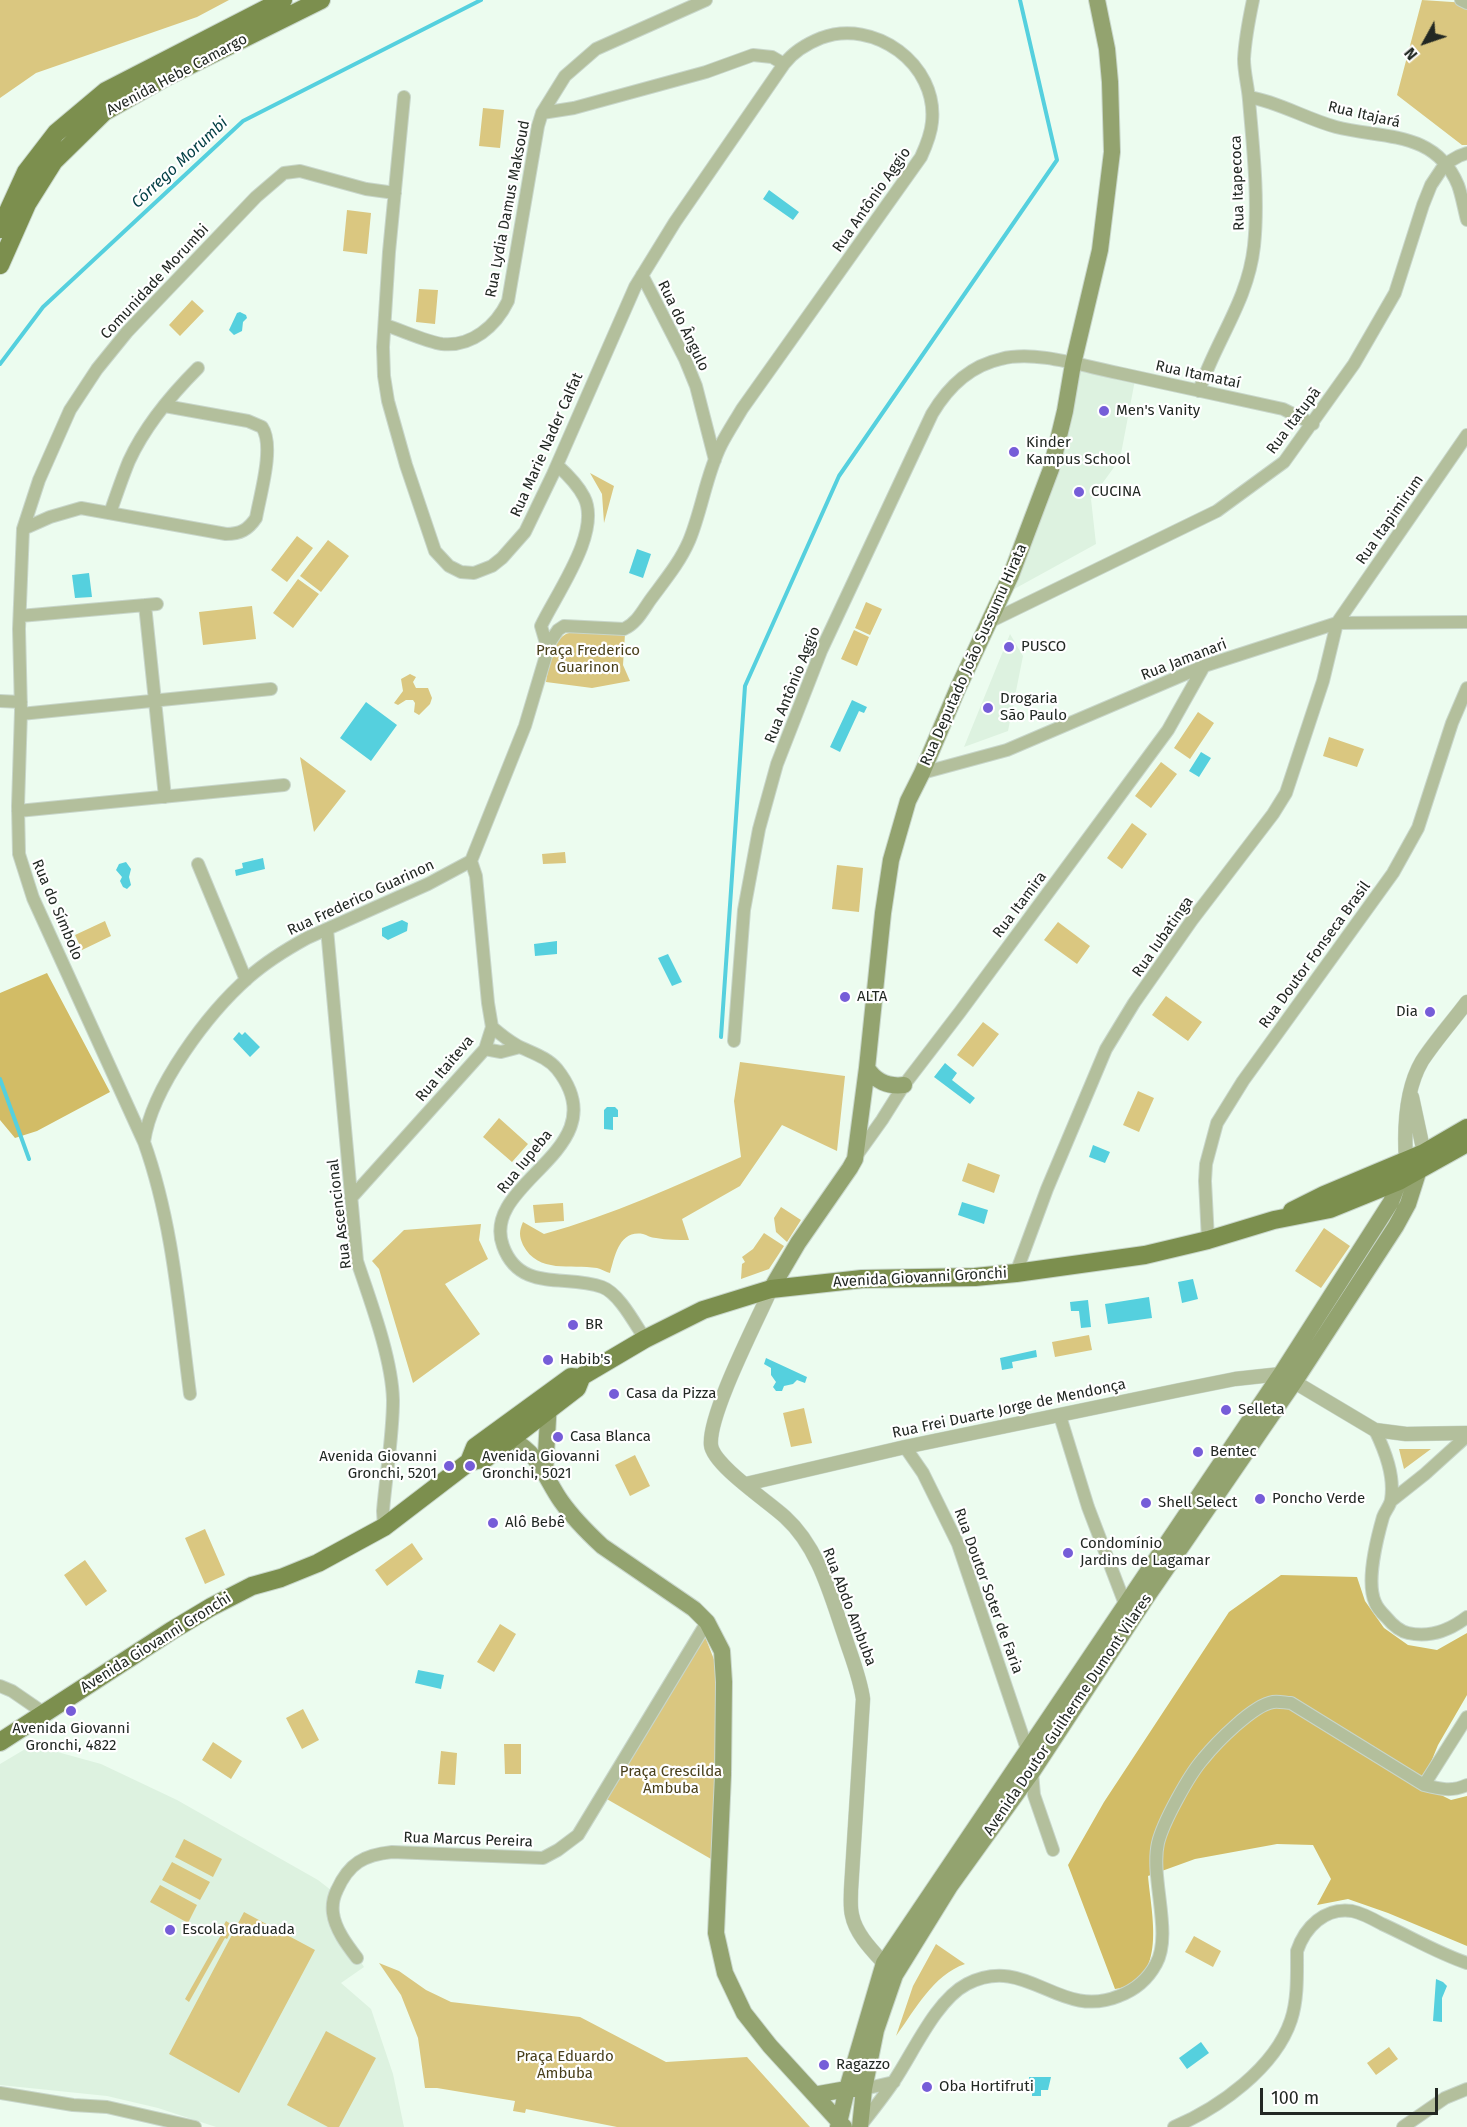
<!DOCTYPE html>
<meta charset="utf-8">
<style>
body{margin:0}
#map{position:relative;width:1467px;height:2127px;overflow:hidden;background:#ecfcef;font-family:"Fira Sans",sans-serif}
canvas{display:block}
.north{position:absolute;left:1395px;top:12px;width:60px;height:60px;-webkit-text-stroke:4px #fff;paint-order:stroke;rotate:230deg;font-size:16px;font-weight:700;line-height:24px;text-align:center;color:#222823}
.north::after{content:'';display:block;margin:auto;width:21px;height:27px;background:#222823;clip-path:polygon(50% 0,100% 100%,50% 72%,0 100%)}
.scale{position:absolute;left:1260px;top:2088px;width:178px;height:27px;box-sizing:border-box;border:3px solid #222823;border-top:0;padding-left:8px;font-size:18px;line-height:21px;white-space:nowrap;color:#222823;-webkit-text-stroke:4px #fff;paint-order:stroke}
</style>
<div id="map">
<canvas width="1467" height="2127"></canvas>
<div class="north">N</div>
<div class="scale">100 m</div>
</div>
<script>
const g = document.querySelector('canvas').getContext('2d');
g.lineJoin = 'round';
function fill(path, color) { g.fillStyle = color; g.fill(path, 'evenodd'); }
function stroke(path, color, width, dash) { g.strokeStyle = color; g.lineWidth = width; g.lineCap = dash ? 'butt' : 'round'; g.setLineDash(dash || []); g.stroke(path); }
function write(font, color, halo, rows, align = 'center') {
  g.font = font + ' "Fira Sans",sans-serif'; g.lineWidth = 4.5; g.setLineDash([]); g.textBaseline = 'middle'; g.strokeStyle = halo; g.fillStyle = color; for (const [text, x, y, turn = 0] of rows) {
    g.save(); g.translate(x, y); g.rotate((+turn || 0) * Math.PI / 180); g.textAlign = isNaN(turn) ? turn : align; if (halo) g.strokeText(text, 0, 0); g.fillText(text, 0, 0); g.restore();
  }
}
fill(new Path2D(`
 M1078,365l57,15 -15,79 -29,40 5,45 -89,49z
 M1010,634l13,22 -15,75 -44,16z
 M32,1745l69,19 76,36 141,80 18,14 -1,28 29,45 -23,16 30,26 22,65 11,53h-188l-58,-19 -51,-12 -107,-11v-321z`), '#ddf2e0');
fill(new Path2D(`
 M0,0h229l-32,17 -161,56 -36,25z
 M1422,0l45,3v142h-5l-65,-50z
 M483,108l21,2 -4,38 -21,-2z
 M347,210l24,3 -4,41 -24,-3z
 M419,289l19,1 -3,34 -19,-2z
 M192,300l12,11 -24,25 -11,-11z
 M590,473l24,13 -10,37 -2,-29z
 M297,536l16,12 -26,34 -16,-12z
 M328,540l21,16 -28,36 -21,-16z
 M298,579l21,15 -26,34 -20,-15z
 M866,602l16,7 -12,26 -15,-7z
 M252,606l4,33 -53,6 -4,-33z
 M854,630l15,7 -12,29 -16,-7z
 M585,632l40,2 -2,31 7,16 -38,7 -46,-6c3,-15 5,-40 20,-48 5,-2 14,-2 19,-2z
 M410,674l6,3 -3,5 3,6h12l4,10 -2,6 -11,11 -5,-3 1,-9 -2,-3h-7l-8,5 -4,-2 9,-12 -2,-12z
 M1198,712l16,11 -24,36 -16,-11z
 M1329,737l35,12 -7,18 -34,-11z
 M300,757l46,34 -32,41z
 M1161,762l16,12 -26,34 -16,-12z
 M1132,823l15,11 -25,35 -15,-11z
 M565,852l1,11 -23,1 -1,-10z
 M837,865l26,3 -4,44 -27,-3z
 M105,921l6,15 -29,14 -7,-15z
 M1058,922l32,24 -13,18 -33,-24z
 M1166,996l36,26 -14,19 -36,-26z
 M983,1022l16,12 -26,33 -16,-12z
 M740,1062l105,14 -8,75 -55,-26 -42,61 -58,33 7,21c-11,0 -22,0 -33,-2 -5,0 -9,-3 -13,-4 -24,-4 -28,22 -33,39 -4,-1 -9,-4 -13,-5 -26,-4 -59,6 -74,-23 -4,-9 -4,-14 0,-23l21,12c68,-19 132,-48 197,-77l-7,-56z
 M1138,1091l16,7 -15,34 -16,-7z
 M499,1118l29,26 -16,18 -29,-25z
 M968,1163l32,12 -6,18 -32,-12z
 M563,1203l1,18 -29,2 -2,-18z
 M781,1207l20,13 -14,22 -11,-10 -2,-14z
 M481,1224l-2,16 9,19 -43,25 35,50 -67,49 -34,-114 -7,-8 32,-31z
 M1324,1228l26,18 -29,42 -26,-17z
 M764,1233l20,13 -15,23 -28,10 1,-15 3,-2 -3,-5 11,-8z
 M1089,1335l3,15 -37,7 -3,-15z
 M804,1408l8,35 -21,4 -8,-34z
 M1399,1449h32l-27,20z
 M635,1455l15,31 -20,10 -15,-31z
 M205,1529l20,46 -20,9 -20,-46z
 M412,1543l11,16 -36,27 -12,-16z
 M85,1560l22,31 -21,15 -22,-31z
 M500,1624l16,10 -22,38 -17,-10z
 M704,1634l11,28 6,24 -3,177 -113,-65z
 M303,1709l16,31 -17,9 -16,-31z
 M213,1742l29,19 -11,18 -29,-19z
 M504,1744h17v30h-16z
 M441,1751l16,2 -2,32 -17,-1z
 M184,1839l38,20 -9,18 -38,-20z
 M172,1862l38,20 -10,18 -38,-20z
 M160,1885l37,20 -9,18 -38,-21z
 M244,1912l71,38 -76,143 -70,-39z
 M226,1921l8,5 -7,13 -2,-1 -36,64 -4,-3 36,-64 -2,-1z
 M1194,1936l27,15 -8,16 -28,-15z
 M936,1944l29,20c-32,11 -50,46 -69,72l17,-50z
 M379,1963l20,8 27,19 25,12 129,15 86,45 81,-5 63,70h-193l-91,-18 -1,4 -12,-2 2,-10 -78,-13h-12l-7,-50 -17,-43z
 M326,2031l50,27 -37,69h-11l-41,-22z
 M1389,2047l9,12 -22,16 -9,-12z`), '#dac780');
fill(new Path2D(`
 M47,973l63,119 -73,39 -22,7 -15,-18v-127z
 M1281,1575l76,2 8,24 19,27 24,17 29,5 30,-17v62l-29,50 -9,22 4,24 18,9 16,-4v150l-79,-33 -40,-14 -31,6 14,-26 -18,-34 -36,-1 -82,15 -47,17c3,37 21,106 -33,113l-47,-124 36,-63 125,-190z`), '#d2bc66');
fill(new Path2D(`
 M769,190l30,22 -6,8 -30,-21z
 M240,312l6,3 1,3 -4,4 -1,9 -8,4 -5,-5 8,-17z
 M637,549l14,5 -8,24 -14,-5z
 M89,573l3,24 -17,1 -3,-23z
 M852,700l15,7 -3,6 -5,-2 -19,41 -10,-5z
 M366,702l31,23 -26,36 -31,-23z
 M1201,752l10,6 -12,19 -10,-6z
 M263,858l2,11 -29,7 -1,-6 8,-2 -1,-5z
 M126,862l5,7 -2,8 2,8 -4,4 -4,-2 -3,-6 2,-4 -6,-7 3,-6z
 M402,920l6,3 -1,8 -19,9 -6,-4v-8z
 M557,941v13l-22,2 -1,-12z
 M668,954l14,28 -10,4 -14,-28z
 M239,1032l3,3 3,-3 15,15 -10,10 -17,-18z
 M945,1063l12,10 -5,7 23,18 -5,6 -36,-27z
 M607,1107h8l3,3v7h-5v13l-9,-1v-19z
 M1093,1145l17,7 -5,11 -16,-6z
 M962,1202l26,8 -4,14 -26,-9z
 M1193,1279l5,20 -16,4 -4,-21z
 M1149,1297l3,21 -44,6 -3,-20z
 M1088,1300l3,27 -10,1 -2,-17h-8l-1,-9z
 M1036,1350l1,7 -25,5 1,6 -11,2 -2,-12z
 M766,1358l41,19 -2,6 -8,-3 -4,4 -9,2 -2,5h-6l-3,-4 3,-5 -5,-7v-7l-7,-4z
 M418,1670l26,5 -3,14 -26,-6z
 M1436,1979l7,3 4,4 -5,12v24l-9,-1z
 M1201,2042l8,11 -22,16 -8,-11z
 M1029,2077h22l-3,13h-7v6h-9v-6h3v-4h-6z`), '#55d0de');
stroke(new Path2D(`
 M0,364l43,-57 200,-186 238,-121
 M721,1037l24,-351 94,-210 218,-316 -37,-160
 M0,1079l29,80`), '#55d0de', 4);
const minor = new Path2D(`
 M1461,0l6,3
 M404,97l-15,155 -6,95 1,29 4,25 18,64 29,86 14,15 12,6 13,1 18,-7 10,-8 23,-26 28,-58 82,-187 40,-65 109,-158
 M1249,97c30,5 57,22 87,30 47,12 99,3 122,58 4,11 6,24 9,35
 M642,275l43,84 11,27 19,74
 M385,325c16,5 42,17 57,19 30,3 54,-18 66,-43l30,-175 4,-13 23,-37 31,-27 110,-49
 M1199,391c17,-51 49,-90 55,-145 5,-48 -1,-98 -5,-146 -1,-14 -5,-27 -5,-41 1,-20 5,-40 9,-59
 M110,513c6,-17 12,-35 19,-52 16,-35 42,-66 69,-93
 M23,529l27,-12 31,-9 145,26c14,0 22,-4 30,-16 4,-23 19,-72 6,-91l-14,-6 -83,-15
 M145,605l20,192
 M20,616l137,-12
 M991,621l226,-110 67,-49 70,-98 41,-71 28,-88 8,-20 14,-21 14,-8 8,-3
 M548,650l-7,-24c15,-32 61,-94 43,-129 -6,-12 -17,-23 -27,-32
 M0,701l21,1
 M21,714l250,-25
 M922,773l85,-23 197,-84 133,-43 130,-1
 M18,811l266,-26
 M198,864l48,116
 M327,929l30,332c13,39 35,97 36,139 0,36 -7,74 -10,111l1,16
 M492,1027c8,7 17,14 26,19 14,7 29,11 39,23 64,81 -78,112 -54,177 17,47 63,28 99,41 17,6 33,37 43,52
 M734,1041l10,-131 15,-81 18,-65 44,-113 111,-237c16,-27 37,-48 69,-55 34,-9 82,7 117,14 55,12 110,24 165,36l30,15
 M485,1049l16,3 19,-5
 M144,1142c8,-55 64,-129 105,-165 17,-15 38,-28 58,-39l121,-54 43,-23 54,-135 25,-84 8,-12 6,-4 60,3c13,-6 19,-19 27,-30 14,-19 29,-37 38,-58 13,-31 17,-66 32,-96 6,-12 14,-24 21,-36l179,-252c5,-11 10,-23 11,-35 6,-58 -58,-104 -111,-84 -15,6 -27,13 -37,26l-12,-7 -19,-2 -47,17 -132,36 -32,5
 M857,1155l25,-35 22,-35 56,-73 208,-282 36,-64
 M351,1198l134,-149 7,-22 -4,-24 -12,-127 -5,-15
 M1208,1240l-3,-59 1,-17 11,-41 26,-42 150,-208 25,-45 34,-105 15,-35
 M1016,1273l31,-84 59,-140 28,-46 58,-83 81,-106 13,-21 37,-112 14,-58 130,-188
 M190,1394c-11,-85 -17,-171 -46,-252l-111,-244 -14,-44 -1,-48 3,-95 -2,-82 4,-100 16,-49 31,-70 27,-41 30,-37 129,-135 28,-24 16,-2 66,18 29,4
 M1060,1416l28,91 37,97
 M1375,1430c10,21 20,46 16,70 -1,6 -6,11 -8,17 -6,21 -17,65 -8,85 2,6 7,11 11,15 5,6 13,14 22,16 22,5 42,-3 59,-16
 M905,1447l18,26 35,71 70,208
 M1391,1501l34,-27 42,-38
 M0,1686l12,5 32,22
 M1032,1772l2,23 19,55
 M1424,1785l43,-68
 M357,1958c-10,-13 -22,-29 -24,-45 -1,-8 1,-17 4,-23 12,-27 27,-35 55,-38l151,6 15,-8 20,-15 129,-213
 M864,2089l30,-7
 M0,2093l73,12 34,2 88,20
 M861,2125c11,-14 23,-29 33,-44 19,-28 42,-81 73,-97 60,-31 92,37 152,12 16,-6 29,-17 37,-32 17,-30 -6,-86 2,-121 5,-21 31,-68 45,-84 13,-16 50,-54 70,-57 6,-1 13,1 18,1l133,82c16,4 28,7 43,0
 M1174,2127c45,-19 101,-59 117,-107 7,-21 6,-46 6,-69 8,-24 28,-44 55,-40 10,2 21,8 30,13 29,13 55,29 85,39
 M1403,2127l42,-29 22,-9`);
const tertiary = new Path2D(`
 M1412,1097l12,56
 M1406,1160c-2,-32 -1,-70 16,-99 13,-20 30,-39 45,-59
 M771,1289c-14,32 -63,126 -60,156 2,20 58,57 74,72 33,30 45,76 59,117 7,22 16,43 19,65l-12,191c0,8 -1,17 1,25 4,21 24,39 38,55
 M746,1484l159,-37 275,-57 55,-11 46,-5 94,56 31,4 61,-1`);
const secondary = new Path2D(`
 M867,1068c8,13 21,19 37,17
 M771,1289l27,-46 52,-75 5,-9 12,-91 16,-155 8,-53 17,-59 14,-28 36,-85 53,-113 40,-106 14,-58 8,-47 27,-114 12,-98 -2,-70 -3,-33 -10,-49
 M512,1440c27,13 33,38 49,61 12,17 26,31 41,45l92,63 13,13 15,29 2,31 -1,93 -7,158 9,40 19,40 26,33 74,81
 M545,1472l4,-71
 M819,2094l28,-5h10
 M838,2127l9,-38 37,-126 397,-589 110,-172 11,-29
 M860,2127l4,-38 12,-59 19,-55 55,-89 82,-114 114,-174 149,-217 101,-155 12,-22 14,-44`);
const primary = new Path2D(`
 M0,229l26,-57 30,-39 50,-42 177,-91
 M0,265l27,-61 27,-43 50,-49 62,-35 155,-77
 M1292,1211l32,-16 100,-42 43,-25
 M469,1462l6,-15 96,-70 10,1
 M0,1742l171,-111 40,-24 41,-21 29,-8 37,-15 66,-36 85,-65 17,-4 91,-70 4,-10 3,-3 61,-36 58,-29 68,-21 91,-10 113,-2 41,-4 129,-18 63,-15 66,-20 56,-11 69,-28 68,-38`);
stroke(minor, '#c8d6ca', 14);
stroke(tertiary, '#c8d6ca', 15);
stroke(secondary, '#c8d6ca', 18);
stroke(primary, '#c8d6ca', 20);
stroke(minor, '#b3bf9c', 12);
stroke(tertiary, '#b3bf9c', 14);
stroke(secondary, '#93a36f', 16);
stroke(primary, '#7c8f4e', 18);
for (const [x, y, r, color] of [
 [1104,411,6,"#765dd8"],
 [1014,452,6,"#765dd8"],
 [1079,492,6,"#765dd8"],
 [1009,647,6,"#765dd8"],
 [988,708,6,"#765dd8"],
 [845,997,6,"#765dd8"],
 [1430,1012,6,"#765dd8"],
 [573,1325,6,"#765dd8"],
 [548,1360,6,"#765dd8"],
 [614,1394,6,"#765dd8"],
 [1226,1410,6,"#765dd8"],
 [558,1437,6,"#765dd8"],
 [1198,1452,6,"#765dd8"],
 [449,1466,6,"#765dd8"],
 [470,1466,6,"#765dd8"],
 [1260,1499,6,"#765dd8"],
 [1146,1503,6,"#765dd8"],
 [493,1523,6,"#765dd8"],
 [1068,1553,6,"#765dd8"],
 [71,1711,6,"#765dd8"],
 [170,1930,6,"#765dd8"],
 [824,2065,6,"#765dd8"],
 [927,2087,6,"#765dd8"]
]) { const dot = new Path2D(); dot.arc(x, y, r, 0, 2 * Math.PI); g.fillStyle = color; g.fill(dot); stroke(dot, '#fff', 2); }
write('15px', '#222823', '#fff', [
 ["Avenida Hebe Camargo",177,75,-28],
 ["Rua Itajará",1364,115,13],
 ["Rua Itapecoca",1238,183,-92],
 ["Rua Antônio Aggio",872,200,-55],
 ["Rua Lydia Damus Maksoud",508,209,-79],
 ["Comunidade Morumbi",155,282,-47],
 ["Rua do Ângulo",683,326,64],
 ["Rua Itamataí",1198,375,12],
 ["Rua Itatupã",1294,421,-53],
 ["Rua Marie Nader Calfat",547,445,-66],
 ["Rua Itapimirum",1390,520,-55],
 ["Rua Deputado João Sussumu Hirata",974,655,-66],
 ["Rua Jamanari",1184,660,-21],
 ["Rua Antônio Aggio",793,685,-68],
 ["Rua Frederico Guarinon",361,898,-25],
 ["Rua Itamira",1020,905,-53],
 ["Rua do Símbolo",57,910,67],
 ["Rua Iubatinga",1163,937,-55],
 ["Rua Doutor Fonseca Brasil",1315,955,-54],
 ["Rua Itaiteva",445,1069,-50],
 ["Rua Iupeba",525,1162,-51],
 ["Rua Ascencional",340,1214,-97],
 ["Avenida Giovanni Gronchi",920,1278,-3],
 ["Rua Frei Duarte Jorge de Mendonça",1009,1409,-12],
 ["Rua Doutor Soter de Faria",988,1591,70],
 ["Rua Abdo Ambuba",849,1607,69],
 ["Avenida Giovanni Gronchi",156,1643,-32],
 ["Avenida Doutor Guilherme Dumont Vilares",1068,1715,-56],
 ["Rua Marcus Pereira",468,1840,2]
]);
write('15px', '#222823', '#fff', [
 ["Men's Vanity",1116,411],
 ["Kinder",1026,443],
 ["Kampus School",1026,460],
 ["CUCINA",1091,492],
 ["PUSCO",1021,647],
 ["Drogaria",1000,699],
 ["São Paulo",1000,716],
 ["ALTA",857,997],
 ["Dia",1418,1012,"right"],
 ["BR",585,1325],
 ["Habib's",560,1360],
 ["Casa da Pizza",626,1394],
 ["Selleta",1238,1410],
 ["Casa Blanca",570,1437],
 ["Bentec",1210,1452],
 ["Avenida Giovanni",437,1457,"right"],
 ["Gronchi, 5201",437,1474,"right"],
 ["Avenida Giovanni",482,1457],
 ["Gronchi, 5021",482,1474],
 ["Poncho Verde",1272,1499],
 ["Shell Select",1158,1503],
 ["Alô Bebê",505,1523],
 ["Condomínio",1080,1544],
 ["Jardins de Lagamar",1080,1561],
 ["Avenida Giovanni",71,1729,"center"],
 ["Gronchi, 4822",71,1746,"center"],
 ["Escola Graduada",182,1930],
 ["Ragazzo",836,2065],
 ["Oba Hortifruti",939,2087]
], 'left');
write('15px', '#483f1a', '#fff', [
 ["Praça Frederico",588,651],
 ["Guarinon",588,668],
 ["Praça Crescilda",671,1772],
 ["Ambuba",671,1789],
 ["Praça Eduardo",565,2057],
 ["Ambuba",565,2074]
]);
write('italic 16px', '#023e44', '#fff', [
 ["Córrego Morumbi",180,163,-43]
]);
</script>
